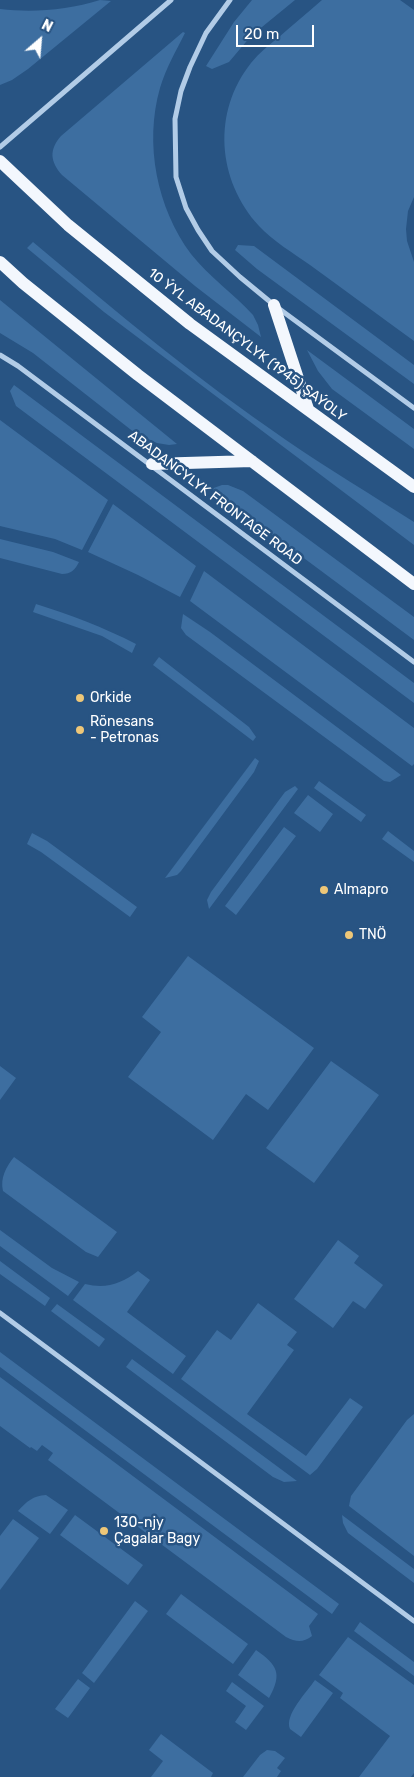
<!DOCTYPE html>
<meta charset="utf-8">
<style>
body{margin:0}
#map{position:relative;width:414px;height:1777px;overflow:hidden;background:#285483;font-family:Rubik,sans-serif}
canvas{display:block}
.north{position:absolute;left:15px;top:15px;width:50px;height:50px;-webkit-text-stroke:4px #285483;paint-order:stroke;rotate:27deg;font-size:14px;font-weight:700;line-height:20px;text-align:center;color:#fff}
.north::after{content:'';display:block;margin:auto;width:18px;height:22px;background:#fff;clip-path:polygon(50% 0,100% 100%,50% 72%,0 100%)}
.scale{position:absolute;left:236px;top:25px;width:78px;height:22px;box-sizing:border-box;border:2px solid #fff;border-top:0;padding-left:6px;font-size:15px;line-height:18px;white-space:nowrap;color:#fff;-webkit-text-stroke:4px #285483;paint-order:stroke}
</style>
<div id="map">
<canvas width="414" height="1777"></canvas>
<div class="north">N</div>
<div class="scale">20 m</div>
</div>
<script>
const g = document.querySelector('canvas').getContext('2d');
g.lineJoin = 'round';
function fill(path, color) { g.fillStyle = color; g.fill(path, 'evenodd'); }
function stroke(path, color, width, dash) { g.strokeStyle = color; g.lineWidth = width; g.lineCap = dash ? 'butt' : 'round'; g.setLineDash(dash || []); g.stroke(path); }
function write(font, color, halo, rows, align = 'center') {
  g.font = font + ' Rubik,sans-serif'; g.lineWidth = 5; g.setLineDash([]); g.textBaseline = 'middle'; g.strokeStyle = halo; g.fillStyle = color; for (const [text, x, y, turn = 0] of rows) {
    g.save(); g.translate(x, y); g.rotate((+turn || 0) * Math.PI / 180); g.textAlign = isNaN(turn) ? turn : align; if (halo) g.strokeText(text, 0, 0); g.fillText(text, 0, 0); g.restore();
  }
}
fill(new Path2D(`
 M100,0l11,1 -83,68 -16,11 -12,5v-76c33,4 68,1 100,-9z
 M252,0h43l-44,36 -22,26 -17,7 -6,-3 28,-44z
 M322,0h78l14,10v187l-6,14 -2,18 1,12 7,21v79c-35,-25 -69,-51 -104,-76 -17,-12 -37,-24 -51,-39 -42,-46 -47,-114 -8,-163 8,-10 18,-18 28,-26 14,-12 29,-25 43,-37z
 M183,32l2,1c-9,18 -19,35 -25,55 -16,56 -3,120 31,166 18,23 43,40 62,61l5,10 3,12 -66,-51 -133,-111c-12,-14 -13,-25 -1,-39z
 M33,242c82,69 165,138 253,198 42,29 86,55 128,82v23l-310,-233 -77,-64z
 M238,245l16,1 160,119v19l-157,-115 -22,-19z
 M0,300l177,144 -8,1 -12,-2 -22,-10 -102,-80 -33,-20z
 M307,350l107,79v20l-82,-60 -14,-18z
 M14,385l400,298v20l-398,-297 -6,-15z
 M0,420l108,80 -26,50 -27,-11 -55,-13z
 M222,485h6l15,6 171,126v23l-203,-151z
 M113,504l83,62 -16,31 -42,-22 -50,-23z
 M0,539l53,13 26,10c-4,8 -8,12 -17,12l-62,-16z
 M204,571l210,157v36l-2,2 -222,-165z
 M36,604c35,11 67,23 100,40l-4,9 -30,-17 -69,-24z
 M183,614l27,18 191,143 -11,7 -6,-1 -198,-146 -5,-7z
 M159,657l90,70 7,10 -3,4 -100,-76z
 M255,758l4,3 -5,11 -73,99 -4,4 -12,3z
 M319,781l47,34 -5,7 -47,-34z
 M295,786l3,3 -89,120 -2,-9 4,-8 74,-100z
 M308,795l25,19 -13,18 -26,-19z
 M284,827l12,9 -60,79 -11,-9z
 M388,831l26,20v11l-32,-23z
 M32,833l15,8 90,66 -7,10 -89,-65 -14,-8z
 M188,956l126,92 -46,62 -22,-16 -33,46 -85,-63 33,-45 -19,-15z
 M331,1061l48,34 -65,88 -48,-35z
 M0,1066l16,12 -16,22z
 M14,1157l103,75 -19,25 -12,-5 -83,-61c-3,-13 3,-24 11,-34z
 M0,1230l52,38 27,14 -11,14 -68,-50z
 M338,1240l21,16 -5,7 29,22 -18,24 -12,-8 -20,27 -39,-29z
 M0,1261l50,37 -5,8 -45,-32z
 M138,1271l12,9 -23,32 59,44 -13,18 -100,-74 12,-16c21,5 36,0 53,-13z
 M258,1303l39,29 -10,13 7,5 -47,64 59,42 44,-58 13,9 -46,62 -7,6 -129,-96 36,-49 14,10z
 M57,1304l48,35 -6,8 -48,-36z
 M0,1352l339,252 -7,10 -332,-247z
 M132,1359l165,122 -13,1 -11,-5 -147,-110z
 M0,1377l318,237 -9,12 3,10c-9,7 -16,6 -26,1l-238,-177 5,-7 -11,-8 -5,6 -6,-4 -1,1 -30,-22z
 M414,1414v142l-65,-50 2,-10 56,-76z
 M46,1495l22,15 -18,24 -32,-23c9,-10 15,-15 28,-16z
 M75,1515l68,50 -15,20 -68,-50z
 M342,1515l72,54v14l-66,-50 -5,-10z
 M13,1519l26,19 -39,52v-54z
 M181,1594l67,50 -15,20 -67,-50z
 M135,1601l13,10 -54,72 -12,-10z
 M360,1622l54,40v14l-60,-45z
 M348,1637l66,48v88l-3,4h-52l31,-41 -50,-38 3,-5 -24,-18z
 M256,1650c21,15 27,23 13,48l-31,-23z
 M78,1679l12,9 -22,30 -13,-9z
 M315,1680l18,13 -32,44 -11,-8c-6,-14 17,-37 25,-49z
 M232,1682l32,24 -18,24 -11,-8 11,-16 -20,-15z
 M161,1734l52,39 -2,4h-60l12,-16 -14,-11z
 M267,1750l8,1 10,7 -8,10 4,3 -4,6h-34l17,-22z`), '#3d6ea0');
stroke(new Path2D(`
 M230,0l-24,33 -16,34 -9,24 -6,28 1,58 10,31 12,22 14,21 28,26 34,28 140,103
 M0,147l171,-147
 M0,355l18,11 396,296
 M0,1313l414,308`), '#b2cce7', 5);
stroke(new Path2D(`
 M0,161l68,64 122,99 224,163
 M0,262l23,21 115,92 276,209
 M274,305l34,104
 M152,464l100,-3`), '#f3f7fd', 12);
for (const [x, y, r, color] of [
 [80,698,5,"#eec778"],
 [80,730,5,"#eec778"],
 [324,890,5,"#eec778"],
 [349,935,5,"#eec778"],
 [104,1531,5,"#eec778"]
]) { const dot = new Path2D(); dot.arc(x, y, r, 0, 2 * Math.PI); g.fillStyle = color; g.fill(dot); stroke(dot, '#285483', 2); }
write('14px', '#fff', '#285483', [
 ["10 ÝYL ABADANÇYLYK (1945) ŞAÝOLY",247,345,37],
 ["ABADANCYLYK FRONTAGE ROAD",215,498,37]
]);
write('14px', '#fff', '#285483', [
 ["Orkide",90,698],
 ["Rönesans",90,722],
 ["- Petronas",90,738],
 ["Almapro",334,890],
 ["TNÖ",359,935],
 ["130-njy",114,1523],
 ["Çagalar Bagy",114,1539]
], 'left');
</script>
